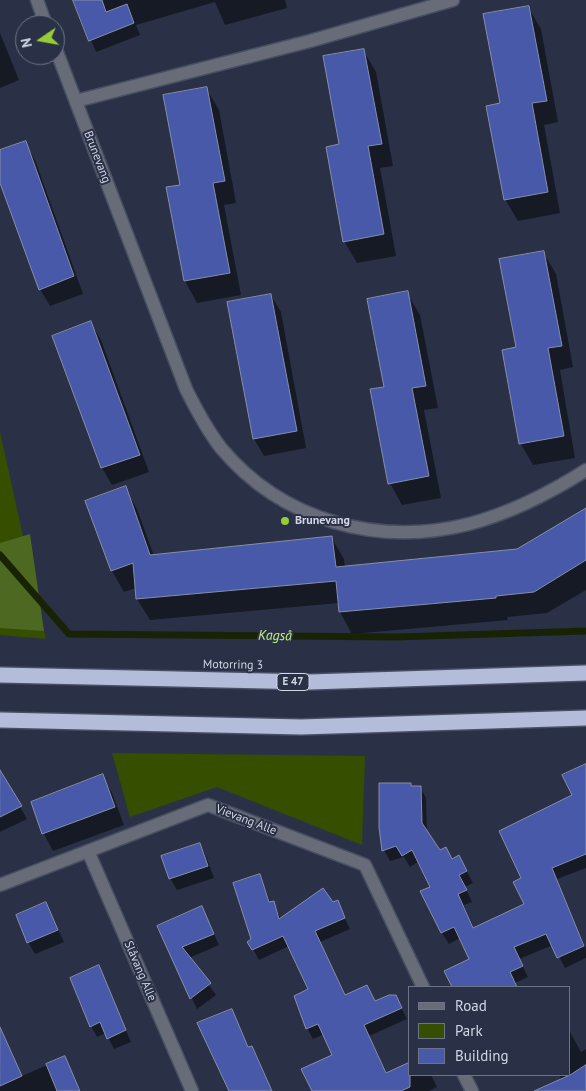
<!DOCTYPE html>
<meta charset="utf-8">
<style>
body{margin:0}
#map{position:relative;width:586px;height:1091px;overflow:hidden;background:#2a3147;font-family:"PT Sans",sans-serif}
canvas{display:block}
.legend{position:absolute;left:408px;top:986px;width:162px;height:90px;box-sizing:border-box;background:#2a3147;border:1px solid #6d7386;margin:0;padding:6px 9px;list-style:none;font-size:15px;color:#d1d5e4}
.legend li{display:flex;align-items:center;gap:10px;height:25px}
.legend b{width:25px;border:1px solid #6d7386}
.north{position:absolute;left:15px;top:15px;width:50px;height:50px;box-sizing:border-box;background:#2a3147;border:1px solid #6d7386;border-radius:50%;rotate:258deg;font-size:14px;font-weight:700;line-height:20px;text-align:center;color:#d1d5e4}
.north::after{content:'';display:block;margin:auto;width:18px;height:22px;background:#97cc39;clip-path:polygon(50% 0,100% 100%,50% 72%,0 100%)}
</style>
<div id="map">
<canvas width="586" height="1091"></canvas>
<ul class="legend">
<li><b style="height:6px;background:#686c78"></b>Road</li>
<li><b style="height:14px;background:#354e00"></b>Park</li>
<li><b style="height:14px;background:#4859a9"></b>Building</li>
</ul>
<div class="north">N</div>
</div>
<script>
const g = document.querySelector('canvas').getContext('2d');
g.lineJoin = 'round';
function fill(path, color) { g.fillStyle = color; g.fill(path, 'evenodd'); }
function stroke(path, color, width, dash) { g.strokeStyle = color; g.lineWidth = width; g.lineCap = dash ? 'butt' : 'round'; g.setLineDash(dash || []); g.stroke(path); }
function write(font, color, halo, rows, align = 'center') {
  g.font = font + ' "PT Sans",sans-serif'; g.lineWidth = 4; g.setLineDash([]); g.textBaseline = 'middle'; g.strokeStyle = halo; g.fillStyle = color; for (const [text, x, y, turn = 0] of rows) {
    g.save(); g.translate(x, y); g.rotate((+turn || 0) * Math.PI / 180); g.textAlign = isNaN(turn) ? turn : align; if (halo) g.strokeText(text, 0, 0); g.fillText(text, 0, 0); g.restore();
  }
}
fill(new Path2D(`
 M0,432l44,199 2,8 -46,-4z
 M112,753l253,3 -3,89 -145,-58 -87,30z`), '#354e00');
fill(new Path2D(`
 M30,534l14,97 -44,-3v-85z`), '#4d6820');
fill(new Path2D(`
 M74,0h211l2,8 -62,17 -10,-23 -79,23 4,10 -44,17z
 M528,7l13,22 17,93 -14,3 16,88 -42,8 -13,-22 -3,-95z
 M0,33l19,47 -19,8z
 M363,50l13,22 17,94 -13,2 16,88 -39,7 -13,-22 -4,-96z
 M206,88l13,22 17,93 -12,2 17,90 -44,8 -12,-22 -17,-93 13,-2z
 M25,143l10,17 48,134 -33,12 -10,-17 -40,-110v-27z
 M543,252l13,22 17,93 -13,3 15,88 -42,7 -12,-21 -4,-96z
 M407,293l13,22 18,93 -14,2 17,88 -39,7 -12,-22 -5,-95z
 M271,295l10,17 25,136 -42,8 -10,-17z
 M91,323l10,17 48,132 -37,13 -10,-17 -48,-132z
 M125,488l12,21 17,47 177,-19 13,22 1,8 172,-17 69,-41v81l-39,23 -40,4 1,3 -156,14 -12,-22 -1,-9 -189,17 -13,-21 -1,-11 -12,4 -12,-21z
 M586,766v102l-29,11 29,70v9l-21,10 -12,-23 -34,14 9,18 -13,6 2,4h-52l-10,-20 15,-8 -10,-21 -11,6 -7,-11 -20,-41 10,-4 -13,-27 -9,6 -6,-10 -14,4 -6,-11 26,-66 3,4 7,-1 6,11 1,35 13,18 25,17 8,15 -8,4 7,15 -8,3 10,24 52,-24 -4,-26 51,-83z
 M2,776l25,43 -27,13v-55z
 M102,776l10,17 12,32 -71,26 -9,-17 -12,-31z
 M200,844l6,12 8,22 -37,12 -7,-12z
 M260,876l11,27 2,-1 8,17 56,-17 13,27 -30,13 26,54 21,-10 8,16 19,-8 13,25 -38,17 18,38 44,1 6,12 -8,4h-116l21,-36 -10,-21 -11,5 -6,-11 3,-38 -21,-44 -30,14 -10,-18 4,-3z
 M46,904l18,38 -29,12 -7,-12z
 M202,908l17,37 -30,13 27,37 -19,14 -39,-83z
 M98,966l33,76 -17,7 -8,-16 -9,4 -6,-11z
 M231,1011l18,37 3,-1 6,11 14,33h-42z
 M0,1026l22,50 43,-19 16,34h-81z
 M570,1032l11,20 5,-3v42h-43l-1,-3 19,-9 -2,-4h11z`), '#0007');
stroke(new Path2D(`
 M0,555l69,79 327,3 190,-6`), '#182306', 7);
const building = new Path2D(`
 M73,0h29l4,12 21,-8 7,19 -45,18z
 M529,6l18,95 -15,2 16,89 -44,8 -18,-94 14,-3 -17,-89z
 M364,49l18,95 -14,2 16,88 -41,8 -17,-95 13,-3 -16,-88z
 M207,87l18,94 -12,2 17,90 -46,8 -18,-94 14,-2 -17,-90z
 M26,141l48,135 -35,14 -39,-107v-33z
 M544,251l18,95 -14,2 16,88 -45,8 -17,-94 14,-3 -17,-88z
 M408,291l18,95 -14,2 17,88 -41,8 -18,-95 14,-2 -17,-88z
 M271,294l26,137 -44,8 -26,-137z
 M91,321l49,134 -39,13 -49,-132z
 M126,486l24,69 182,-19 4,31 181,-18 69,-41v52l-52,32 -38,4v2l-157,14 -3,-31 -200,18 -3,-36 -22,8 -26,-70z
 M586,764v90l-34,14 32,78 -27,12 -11,-24 -32,13 9,19 -13,6 7,15h-65l-8,-16 25,-12 -15,-32 -13,6 -21,-42 10,-4 -18,-37 -10,6 -6,-10 -14,5 -3,-24v-44h32v3h10l1,37 18,27 6,-3 6,12 7,-4 8,16 -8,4 8,15 -9,4 15,34 51,-24 -11,-22 8,-4 -22,-47 73,-36 -10,-20z
 M0,770l22,36 -22,11z
 M103,774l12,33 -73,27 -11,-32z
 M200,843l8,23 -39,13 -8,-23z
 M260,874l9,28 5,-1 5,18 44,-31 10,14 5,-2 7,18 -30,13 30,64 22,-10 8,16 14,-6h7l6,13 -38,17 22,48 24,-11v25l-9,4h-89l-11,-22 31,-14 -14,-31 -12,5 -12,-33 14,-7 -25,-53 -31,14 -5,-8 4,-3 -18,-56z
 M46,902l12,28 -31,13 -11,-28z
 M202,906l12,28 -32,13 29,36 -21,16 -33,-73z
 M99,965l27,65 -19,9 -7,-17 -10,5 -20,-49z
 M232,1009l16,38 4,-1 20,45h-43l-32,-68z
 M0,1027l22,49 -22,10z
 M65,1056l15,35h-23l-11,-27z
 M586,1065v26h-52l36,-16z`);
fill(building, '#4859a9');
stroke(building, '#858ea9', 1);
const minor = new Path2D(`
 M37,0l9,25
 M55,47l131,342c10,20 21,41 35,59 61,73 157,99 248,76 41,-11 81,-31 117,-54
 M76,101l234,-60 143,-41
 M88,851l104,240
 M0,885l208,-80 157,60 58,122
 M464,1075l8,16`);
const highway = new Path2D(`
 M0,675l310,7 276,-9
 M0,720l301,7 285,-9`);
stroke(minor, '#484f63', 15);
stroke(highway, '#484f63', 18);
stroke(minor, '#686c78', 12);
stroke(highway, '#b3bcd9', 15);
for (const [x, y, r, color] of [
 [285,521,5,"#97cc39"]
]) { const dot = new Path2D(); dot.arc(x, y, r, 0, 2 * Math.PI); g.fillStyle = color; g.fill(dot); stroke(dot, '#2a3147', 2); }
for (const [x, y, w] of [
 [293,682,32]
]) { const box = new Path2D(); box.roundRect(x - w / 2, y - 8.5, w, 17, 4); g.fillStyle = '#2a3147'; g.fill(box); stroke(box, '#d1d5e4', 1); }
write('bold 11px', '#d1d5e4', null, [
 ["E 47",293,682]
]);
write('12px', '#d1d5e4', '#2a3147', [
 ["Brunevang",97,157,69],
 ["Motorring 3",233,665,1],
 ["Vievang Alle",246,820,21],
 ["Slåvang Alle",140,971,67]
]);
write('bold 12px', '#d1d5e4', '#2a3147', [
 ["Brunevang",295,521]
], 'left');
write('italic 14px', '#bff077', '#2a3147', [
 ["Kagså",275,636,1]
]);
</script>
